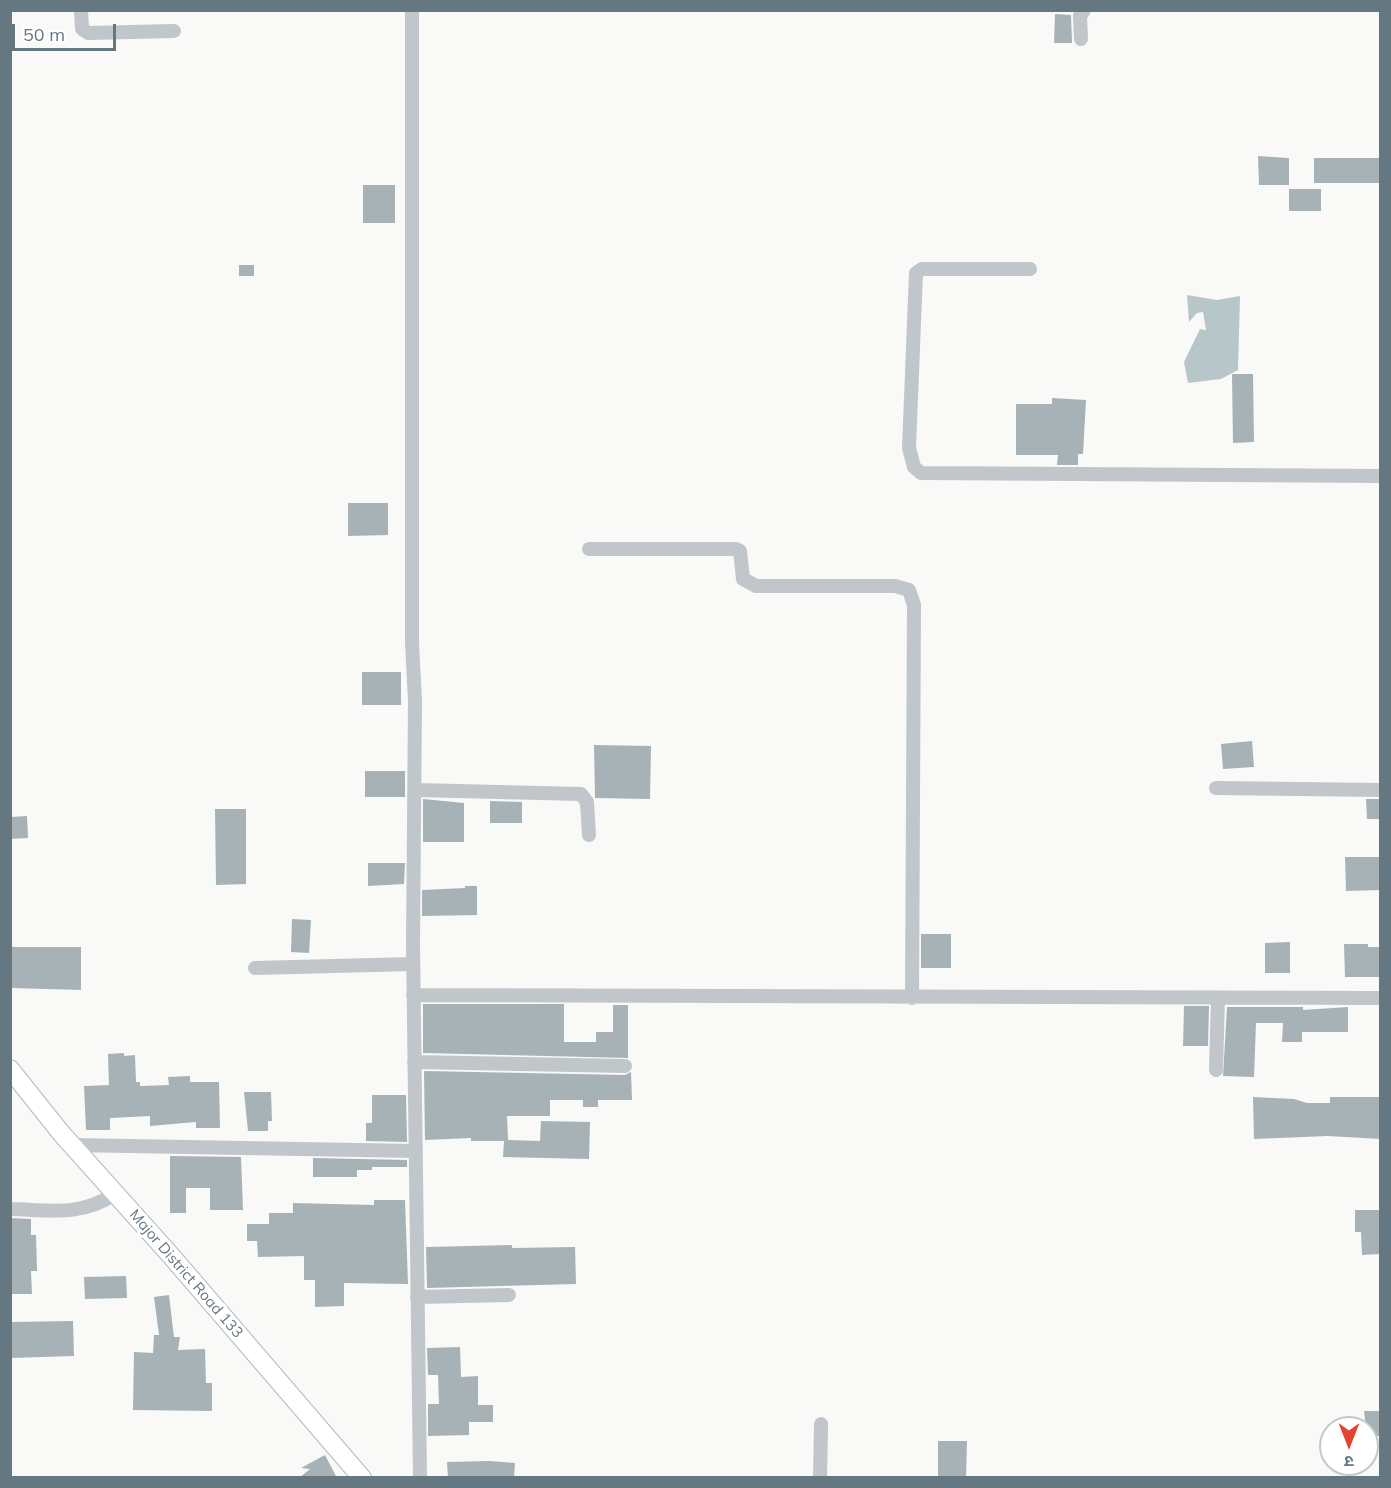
<!DOCTYPE html>
<meta charset="utf-8">
<style>
body{margin:0}
#map{position:relative;width:1391px;height:1488px;overflow:hidden;background:#f9f9f7;font-family:Mulish,"Noto Sans Devanagari",sans-serif}
canvas{display:block}
.frame{position:absolute;inset:0;border:12px solid #657882;pointer-events:none}
.north{position:absolute;left:1319px;top:1416px;width:60px;height:60px;box-sizing:border-box;background:#fff;border:2px solid #c1c9cd;border-radius:50%;rotate:180deg;font-size:16px;font-weight:700;line-height:24px;text-align:center;color:#657882}
.north::after{content:'';display:block;margin:auto;width:21px;height:27px;background:#e2452f;clip-path:polygon(50% 0,100% 100%,50% 72%,0 100%)}
.scale{position:absolute;left:12px;top:24px;width:104px;height:27px;box-sizing:border-box;border:3px solid #657882;border-top:0;padding-left:8px;font-size:18px;line-height:21px;white-space:nowrap;color:#657882;-webkit-text-stroke:4px #fff;paint-order:stroke}
</style>
<div id="map">
<canvas width="1391" height="1488"></canvas>
<div class="frame"></div>
<div class="north">उ</div>
<div class="scale">50 m</div>
</div>
<script>
const g = document.querySelector('canvas').getContext('2d');
g.lineJoin = 'round';
function fill(path, color) { g.fillStyle = color; g.fill(path, 'evenodd'); }
function stroke(path, color, width, dash) { g.strokeStyle = color; g.lineWidth = width; g.lineCap = dash ? 'butt' : 'round'; g.setLineDash(dash || []); g.stroke(path); }
function write(font, color, halo, rows, align = 'center') {
  g.font = font + ' Mulish,sans-serif'; g.lineWidth = 6; g.setLineDash([]); g.textBaseline = 'middle'; g.strokeStyle = halo; g.fillStyle = color; for (const [text, x, y, turn = 0] of rows) {
    g.save(); g.translate(x, y); g.rotate((+turn || 0) * Math.PI / 180); g.textAlign = isNaN(turn) ? turn : align; if (halo) g.strokeText(text, 0, 0); g.fillText(text, 0, 0); g.restore();
  }
}
fill(new Path2D(`
 M1187,295l30,5 23,-4 -2,74 -17,9 -33,4 -4,-21 16,-33 6,1 -3,-18 -6,1 -8,9z`), '#b7c6c8');
fill(new Path2D(`
 M1055,14l16,1 1,28h-18z
 M1258,156l31,2v27h-30z
 M1314,158h66v25h-66z
 M363,185h32v38h-32z
 M1289,189h32v22h-32z
 M239,265h15v11h-15z
 M1232,374h21l1,68 -21,1z
 M1052,398l34,2 -3,54h-5v11h-21l1,-10h-42v-51h36z
 M348,503h40v32l-40,1z
 M362,672h39v33h-39z
 M1252,741l2,26 -31,2 -2,-25z
 M594,745l57,1 -1,53 -55,-1z
 M365,771h40v26h-40z
 M423,799l41,4v39h-41z
 M1366,799h14v20h-13z
 M490,801l32,1v21h-32z
 M215,809h31v75l-30,1z
 M27,816l1,22 -18,1v-22z
 M1345,857h35v33l-34,1z
 M368,863h37l-1,21 -36,2z
 M465,886h12v29l-55,1v-26l43,-2z
 M292,919l19,1 -2,33 -18,-1z
 M921,934h30v34h-30z
 M1290,942v31h-25v-30z
 M1344,944h24v3h12v30h-35z
 M10,947h71v43l-71,-2z
 M423,1004h141v38h32v-10h17v-27h15v53l-205,-5z
 M1184,1006h25l-1,40h-25z
 M1227,1007h76v3l45,-3v25h-46v10h-20l1,-19h-27l-2,54 -31,-1z
 M124,1053v3l11,-1 1,27h4v4l29,-1 -1,-8 22,-1v6h29l1,46h-24v-6l-46,4v-10l-40,2v12h-24l-2,-44 25,-1 -1,-31z
 M424,1071l201,4 6,-3 1,28h-34v7h-15v-7h-33v16h-43l1,24 32,1 1,-20 49,1 -1,37 -86,-2 1,-16h-33v-3l-46,2z
 M244,1092h27l1,29h-4v10h-20z
 M372,1095h34l1,47 -41,-1v-18h6z
 M1253,1097l41,2 13,4h23v-6h50v42l-52,-3 -74,3z
 M170,1156l71,1 2,53h-33v-22h-24v25h-16z
 M313,1158l94,2v7h-35v3h-15v7h-44z
 M374,1200h31l3,84 -64,-1v23l-29,1v-27h-11v-24l-46,1 -1,-16h-10v-17h22v-11h24v-10l81,2z
 M1355,1210h25v44l-18,1 -1,-23h-6z
 M10,1218l21,1v16h5l1,36h-6l1,23h-22z
 M512,1245v3l63,-1 1,37 -149,4 -1,-41z
 M126,1276l1,22 -42,1 -1,-22z
 M169,1295l5,42h6l-2,13 27,-1 1,34h6v28l-79,-1 1,-58 19,1 1,-18h5l-5,-38z
 M73,1321l1,35 -64,2v-36z
 M460,1347l1,30 17,-1v29h15v17h-24v13l-41,1v-32h11l-1,-29h-10l-1,-27z
 M1364,1411h16v25h-13z
 M938,1441h29l-1,37h-28z
 M325,1455l12,23h-38l11,-9 -9,-1z
 M490,1461l25,2 -1,15h-66l-1,-16z`), '#a7b2b6');
const major = new Path2D(`
 M10,1069l51,64 112,125 189,220`);
stroke(major, '#b4babd', 20);
stroke(new Path2D(`
 M81,10l1,19 6,4 86,-2
 M412,10v633l3,58 -2,243 7,534
 M1081,39l-1,-23 4,-6
 M1030,269h-108l-6,4 -7,175 5,19 7,6 459,3
 M589,549h147l4,2 3,28 13,7h139l14,4 5,15 -2,393
 M1216,788l164,2
 M415,790l166,4 6,8 2,33
 M255,968l158,-4
 M413,995l967,3
 M414,1062l211,4
 M1216,1070l2,-72
 M71,1145l344,6
 M10,1209c41,1 69,8 105,-15
 M417,1297l92,-2
 M820,1478l1,-54`), '#c0c6c9', 14);
stroke(major, '#fff', 18);
write('15px', '#657882', '#fff', [
 ["Major District Road 133",186,1274,49]
]);
</script>
